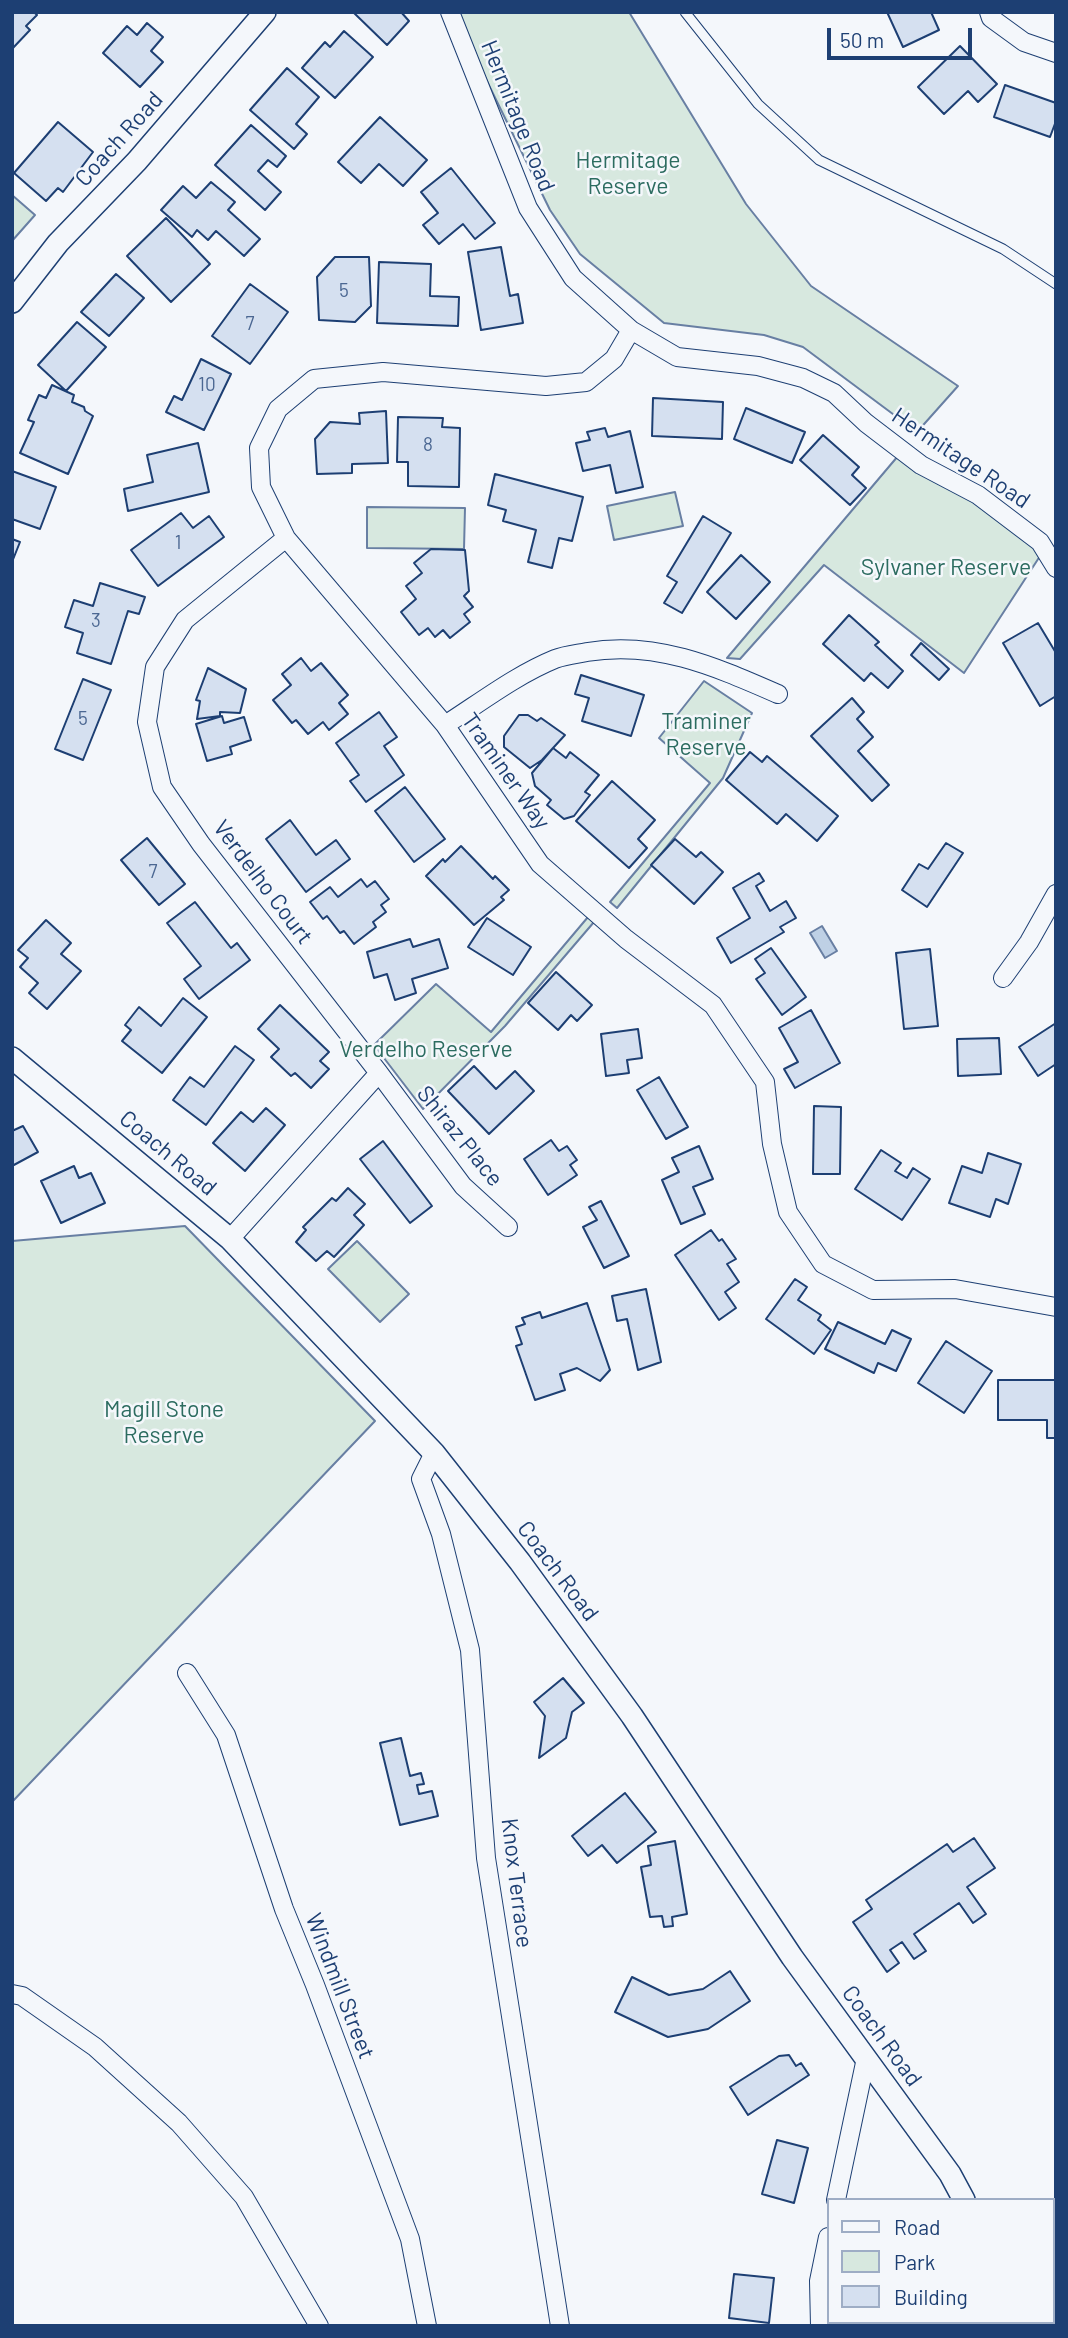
<!DOCTYPE html>
<style>
body{margin:0}
#map{position:relative;width:1068px;height:2338px;overflow:hidden;background:#f4f7fb;font-family:Barlow,sans-serif}
canvas{display:block}
.frame{position:absolute;inset:0;border:14px solid #1d3f73;pointer-events:none}
.legend{position:absolute;left:827px;top:2198px;width:228px;height:126px;box-sizing:border-box;background:#f4f7fb;border:2px solid #9eadc5;margin:0;padding:9px 12px;list-style:none;font-size:21px;color:#1d3f73}
.legend li{display:flex;align-items:center;gap:14px;height:35px}
.legend b{width:35px;border:2px solid #9eadc5}
.scale{position:absolute;left:827px;top:28px;width:145px;height:32px;box-sizing:border-box;border:4px solid #1d3f73;border-top:0;padding-left:9px;font-size:21px;line-height:24px;white-space:nowrap;color:#1d3f73;-webkit-text-stroke:5px #f4f7fb;paint-order:stroke}
</style>
<div id="map">
<canvas width="1068" height="2338"></canvas>
<div class="frame"></div>
<ul class="legend">
<li><b style="height:9px;background:#f4f7fb"></b>Road</li>
<li><b style="height:19px;background:#d7e8df"></b>Park</li>
<li><b style="height:19px;background:#d5e0f0"></b>Building</li>
</ul>
<div class="scale">50 m</div>
</div>
<script>
const g = document.querySelector('canvas').getContext('2d');
g.lineJoin = 'round';
function fill(path, color) { g.fillStyle = color; g.fill(path, 'evenodd'); }
function stroke(path, color, width, dash) { g.strokeStyle = color; g.lineWidth = width; g.lineCap = dash ? 'butt' : 'round'; g.setLineDash(dash || []); g.stroke(path); }
function write(font, color, halo, rows, align = 'center') {
  g.font = font + ' Barlow,sans-serif'; g.lineWidth = 5; g.setLineDash([]); g.textBaseline = 'middle'; g.strokeStyle = halo; g.fillStyle = color; for (const [text, x, y, turn = 0] of rows) {
    g.save(); g.translate(x, y); g.rotate((+turn || 0) * Math.PI / 180); g.textAlign = isNaN(turn) ? turn : align; if (halo) g.strokeText(text, 0, 0); g.fillText(text, 0, 0); g.restore();
  }
}
const green = new Path2D(`
 M458,12h171l117,192 65,82 147,100 -41,46 -114,-85 -39,-12 -100,-12 -84,-69 -30,-44 -69,-141z
 M12,195l23,20 -23,26z
 M898,456l103,59 41,38 -78,120 -140,-108 -84,94 -13,-1z
 M675,492l8,34 -69,14 -7,-34z
 M367,507l98,1 -1,41 -97,-1z
 M704,681l48,32 -29,65 -106,130 -7,-6 100,-119 -51,-45z
 M588,917l6,5 -89,104 -82,83 -49,-64 62,-61 55,48z
 M185,1226l190,195 -363,381v-561z
 M357,1241l52,53 -29,28 -52,-53z`);
fill(green, '#d7e8df');
stroke(green, '#687fa3', 2);
const water = new Path2D(`
 M822,926l15,25 -12,7 -15,-25z`);
fill(water, '#bed0e5');
stroke(water, '#687fa3', 2);
const building = new Path2D(`
 M12,12h22l3,3 -11,11 4,4 -18,19z
 M353,12h48l8,9 -22,24z
 M887,12h44l8,18 -36,17z
 M147,23l16,14 -12,14 12,11 -23,25 -37,-34 24,-27 10,9z
 M344,31l29,26 -38,41 -33,-30 23,-26 5,5z
 M960,46l37,38 -19,18 -10,-11 -24,23 -26,-27z
 M287,68l32,29 -23,27 11,10 -13,15 -44,-39z
 M1005,85l51,18v18l-6,16 -56,-20z
 M380,117l47,43 -24,26 -24,-22 -18,19 -23,-21z
 M58,122l35,30 -30,40 -5,-4 -12,13 -32,-28z
 M251,125l35,31 -9,11 -9,-7 -10,11 23,21 -16,18 -50,-45z
 M451,168l44,55 -20,16 -12,-15 -24,20 -16,-19 15,-12 -17,-21z
 M211,182l24,20 -7,8 32,29 -16,17 -28,-25 -8,9 -11,-10 -5,7 -31,-27 22,-24 13,12z
 M166,218l44,46 -39,38 -44,-46z
 M501,247l9,49 8,-2 5,29 -42,7 -13,-78z
 M335,257h34l2,49 -16,16 -36,-2 -2,-43z
 M379,262l52,2 -1,32 29,1 -1,29 -81,-3z
 M116,274l28,24 -35,38 -28,-24z
 M250,284l38,28 -38,52 -38,-28z
 M77,322l29,25 -40,44 -28,-26z
 M201,359l30,15 -27,56 -38,-18 8,-16 8,4z
 M52,385l22,10 -2,7 12,5 1,4 8,5 -25,58 -48,-21 14,-31 -6,-2 11,-25 7,3z
 M653,398l70,4 -1,37 -70,-3z
 M746,408l59,24 -13,31 -58,-24z
 M386,411l2,52 -36,1v9l-35,1 -2,-35 15,-17 30,2 -1,-11z
 M398,417l45,1 -1,9 18,1 -1,59 -51,-1v-24h-11z
 M605,428l3,9 22,-6 13,56 -27,6 -6,-28 -27,6 -7,-28 14,-3 -3,-8z
 M823,435l36,32 -7,8 14,13 -16,17 -50,-45z
 M198,443l11,49 -81,19 -4,-22 29,-7 -6,-27z
 M12,471l44,16 -16,42 -28,-10z
 M495,474l88,23 -11,44 -13,-3 -7,30 -24,-6 8,-32 -33,-9 3,-11 -18,-5z
 M181,513l12,15 16,-12 15,21 -66,49 -27,-36z
 M703,516l28,17 -49,80 -18,-10 13,-21 -10,-6z
 M12,539l8,3 -8,20z
 M431,549l34,1 4,41 -5,5 9,11 -9,7 6,8 -20,16 -7,-8 -8,7 -7,-9 -9,7 -18,-23 15,-13 -10,-13 16,-13 -8,-10z
 M741,555l29,27 -34,37 -29,-27z
 M100,583l45,14 -6,17 -11,-3 -17,53 -34,-11 6,-20 -18,-6 9,-27 19,6z
 M849,615l30,27 -4,3 28,26 -15,17 -17,-15 -7,8 -41,-37z
 M1038,623l18,30v43l-16,10 -37,-63z
 M921,643l28,26 -10,11 -28,-25z
 M301,658l10,13 10,-8 27,32 -9,8 9,11 -19,16 -6,-8 -15,12 -12,-14 -4,3 -19,-23 18,-15 -9,-11z
 M208,668l38,21 -6,24 -20,-1v4l-23,3 3,-18 -4,-1z
 M581,675l63,20 -13,41 -49,-15 7,-23 -14,-4z
 M83,679l28,11 -28,70 -28,-11z
 M852,698l12,14 -7,7 16,18 -15,14 31,34 -17,16 -61,-65z
 M379,712l18,25 -13,9 20,29 -38,27 -16,-21 9,-6 -23,-32z
 M519,715h9l9,6 4,-3 24,17 -23,25 -12,8 -26,-21v-11z
 M222,716l2,7 20,-6 7,23 -21,7 2,7 -25,7 -11,-37z
 M553,748l13,10 4,-6 29,23 -14,17 5,3 -16,21 -10,3 -17,-14 4,-5 -16,-14 -3,-13z
 M750,752l12,10 5,-6 71,60 -21,25 -31,-27 -9,10 -51,-44z
 M612,781l43,39 -17,19 9,9 -18,20 -53,-47z
 M405,787l40,52 -31,23 -39,-51z
 M290,820l26,35 20,-15 14,19 -44,33 -40,-53z
 M147,838l38,46 -26,21 -38,-45z
 M675,839l21,18 5,-5 22,20 -29,32 -43,-39z
 M946,843l17,10 -36,54 -25,-17 17,-26 9,5z
 M461,846l32,33 2,-3 14,14 -8,7 3,3 -30,25 -48,-49 17,-17 2,3z
 M759,873l5,8 -8,5 14,25 16,-10 10,17 -16,9 4,5 -53,31 -14,-25 33,-20 -17,-30z
 M361,879l6,8 8,-6 14,18 -8,6 5,7 -13,10 3,5 -22,17 -10,-13 -4,2 -13,-17 -4,3 -13,-17 20,-15 8,10z
 M195,902l36,46 6,-5 13,17 -51,39 -15,-20 17,-13 -34,-43z
 M487,918l44,29 -18,28 -45,-28z
 M46,920l25,23 -10,11 20,17 -34,38 -18,-16 9,-10 -18,-16 8,-9 -10,-8z
 M410,939l3,8 26,-8 9,29 -36,11 4,14 -21,7 -8,-26 -13,4 -7,-26z
 M771,948l35,49 -24,18 -26,-36 9,-6 -10,-14z
 M930,949l8,77 -34,3 -8,-76z
 M556,972l36,33 -15,16 -6,-6 -13,15 -30,-27z
 M183,998l24,19 -45,56 -40,-32 9,-11 -6,-5 14,-18 22,19z
 M280,1005l49,47 -9,9 9,8 -18,19 -16,-15 -4,3 -20,-19 8,-8 -21,-20z
 M811,1010l29,53 -45,25 -11,-19 14,-7 -19,-34z
 M1056,1023v41l-18,12 -19,-29z
 M638,1029l4,29 -15,2 2,13 -23,3 -5,-42z
 M999,1038l2,36 -43,2 -1,-37z
 M235,1046l19,14 -48,65 -33,-25 17,-23 14,10z
 M474,1066l22,23 19,-18 19,20 -45,43 -41,-43z
 M659,1077l29,50 -22,12 -29,-49z
 M814,1106l27,1 -1,67h-27z
 M266,1108l19,17 -40,46 -32,-28 28,-31 12,10z
 M23,1126l15,26 -26,14v-35z
 M551,1140l8,11 8,-5 10,14 -7,5 7,10 -29,20 -24,-36z
 M383,1141l49,65 -22,17 -50,-64z
 M699,1146l14,33 -20,8 12,27 -24,10 -19,-44 17,-8 -7,-14z
 M881,1150l20,13 -6,8 12,7 6,-10 17,11 -28,41 -47,-31z
 M988,1153l33,11 -13,40 -12,-5 -6,18 -41,-14 13,-37 20,7z
 M74,1166l5,12 12,-5 14,30 -44,20 -20,-42z
 M348,1188l17,16 -11,11 10,10 -30,32 -7,-6 -11,10 -20,-19 10,-12 -3,-3 29,-29 4,3z
 M601,1201l28,55 -25,12 -21,-41 14,-7 -8,-13z
 M711,1230l8,11 3,-2 14,20 -9,5 12,18 -14,10 11,16 -17,12 -44,-65z
 M795,1279l12,8 -9,13 23,15 -3,5 13,10 -17,24 -48,-35z
 M646,1289l15,73 -23,8 -11,-51 -10,2 -5,-25z
 M587,1303l23,67 -10,11 -23,-13 -17,6 5,16 -30,10 -19,-54 6,-2 -6,-17 9,-3 -3,-6 18,-6 2,6z
 M838,1322l47,22 7,-14 19,9 -15,32 -18,-8 -4,10 -49,-24z
 M946,1341l46,30 -28,42 -46,-30z
 M998,1380h58v58h-9v-18h-49z
 M563,1678l21,25 -12,9 -6,26 -27,20 6,-42 -11,-14z
 M401,1738l9,38 11,-3 3,11 -7,1 2,9 13,-3 6,25 -38,9 -20,-82z
 M625,1793l31,39 -39,31 -15,-18 -14,11 -16,-20z
 M974,1838l21,30 -28,19 19,27 -13,9 -14,-20 -45,31 12,17 -12,8 -12,-17 -12,8 9,13 -12,9 -34,-50 19,-13 -6,-9 81,-56 6,8z
 M675,1841l12,73 -15,3 1,9 -9,1 -2,-11 -12,1 -9,-50 10,-2 -3,-19z
 M730,1971l20,30 -42,28 -40,8 -53,-25 17,-35 37,18 34,-6z
 M789,2055l7,11 5,-3 8,12 -61,40 -18,-28 49,-31z
 M777,2140l31,8 -14,55 -32,-9z
 M734,2274l40,4 -5,45 -40,-5z`);
fill(building, '#d5e0f0');
stroke(building, '#1d3f73', 2);
const service = new Path2D(`
 M685,12l73,92 61,56 184,89 53,35`);
const minor = new Path2D(`
 M450,12l78,196 45,70 58,52 46,27 81,9 45,12 31,15 32,30 55,42 57,30 62,47 16,26
 M989,12l2,6 33,24 32,11
 M631,330l-17,29 -28,23 -40,4 -163,-14 -69,7 -36,30 -19,39 2,39 25,51 159,187 95,139 86,75 87,66 52,77 7,62 16,68 35,52 50,26 82,-1 101,18
 M445,725c36,-23 71,-50 110,-66 10,-4 22,-5 32,-7 69,-12 129,15 191,42
 M1003,978l26,-36 27,-48
 M379,1073l84,113 45,41
 M230,1239l149,-166 -178,-229 -39,-57 -15,-65 8,-55 30,-47 101,-82
 M434,1453l-13,26 20,55 29,116 16,208 74,468
 M187,1673l39,62 58,174 31,76 95,254 17,87
 M12,1994l10,2 73,51 84,76 65,74 75,129
 M836,2200l30,-142
 M820,2326l-1,-45 9,-44`);
const tertiary = new Path2D(`
 M12,302l46,-59 79,-82 128,-149
 M12,1058l218,181 204,214 86,109 112,154 160,241 158,217 14,26
 M1028,2322l2,4`);
stroke(service, '#1d3f73', 11);
stroke(minor, '#1d3f73', 20);
stroke(tertiary, '#1d3f73', 24);
stroke(service, '#f4f7fb', 9);
stroke(minor, '#f4f7fb', 18);
stroke(tertiary, '#f4f7fb', 21);
write('19px', '#4b6792', null, [
 ["5",344,291],
 ["7",250,324],
 ["10",207,385],
 ["8",428,445],
 ["1",178,543],
 ["3",96,621],
 ["5",83,719],
 ["7",153,872]
]);
write('23px', '#1d3f73', '#f4f7fb', [
 ["Hermitage Road",518,116,68],
 ["Coach Road",119,139,-48],
 ["Hermitage Road",961,458,34],
 ["Traminer Way",506,771,55],
 ["Verdelho Court",263,882,53],
 ["Shiraz Place",460,1136,51],
 ["Coach Road",168,1153,40],
 ["Coach Road",558,1571,53],
 ["Knox Terrace",517,1883,83],
 ["Windmill Street",340,1986,69],
 ["Coach Road",882,2036,54]
]);
write('23px', '#2c6c60', '#f4f7fb', [
 ["Hermitage",628,160],
 ["Reserve",628,186],
 ["Sylvaner Reserve",946,567],
 ["Traminer",706,721],
 ["Reserve",706,747],
 ["Verdelho Reserve",426,1049],
 ["Magill Stone",164,1409],
 ["Reserve",164,1435]
]);
</script>
